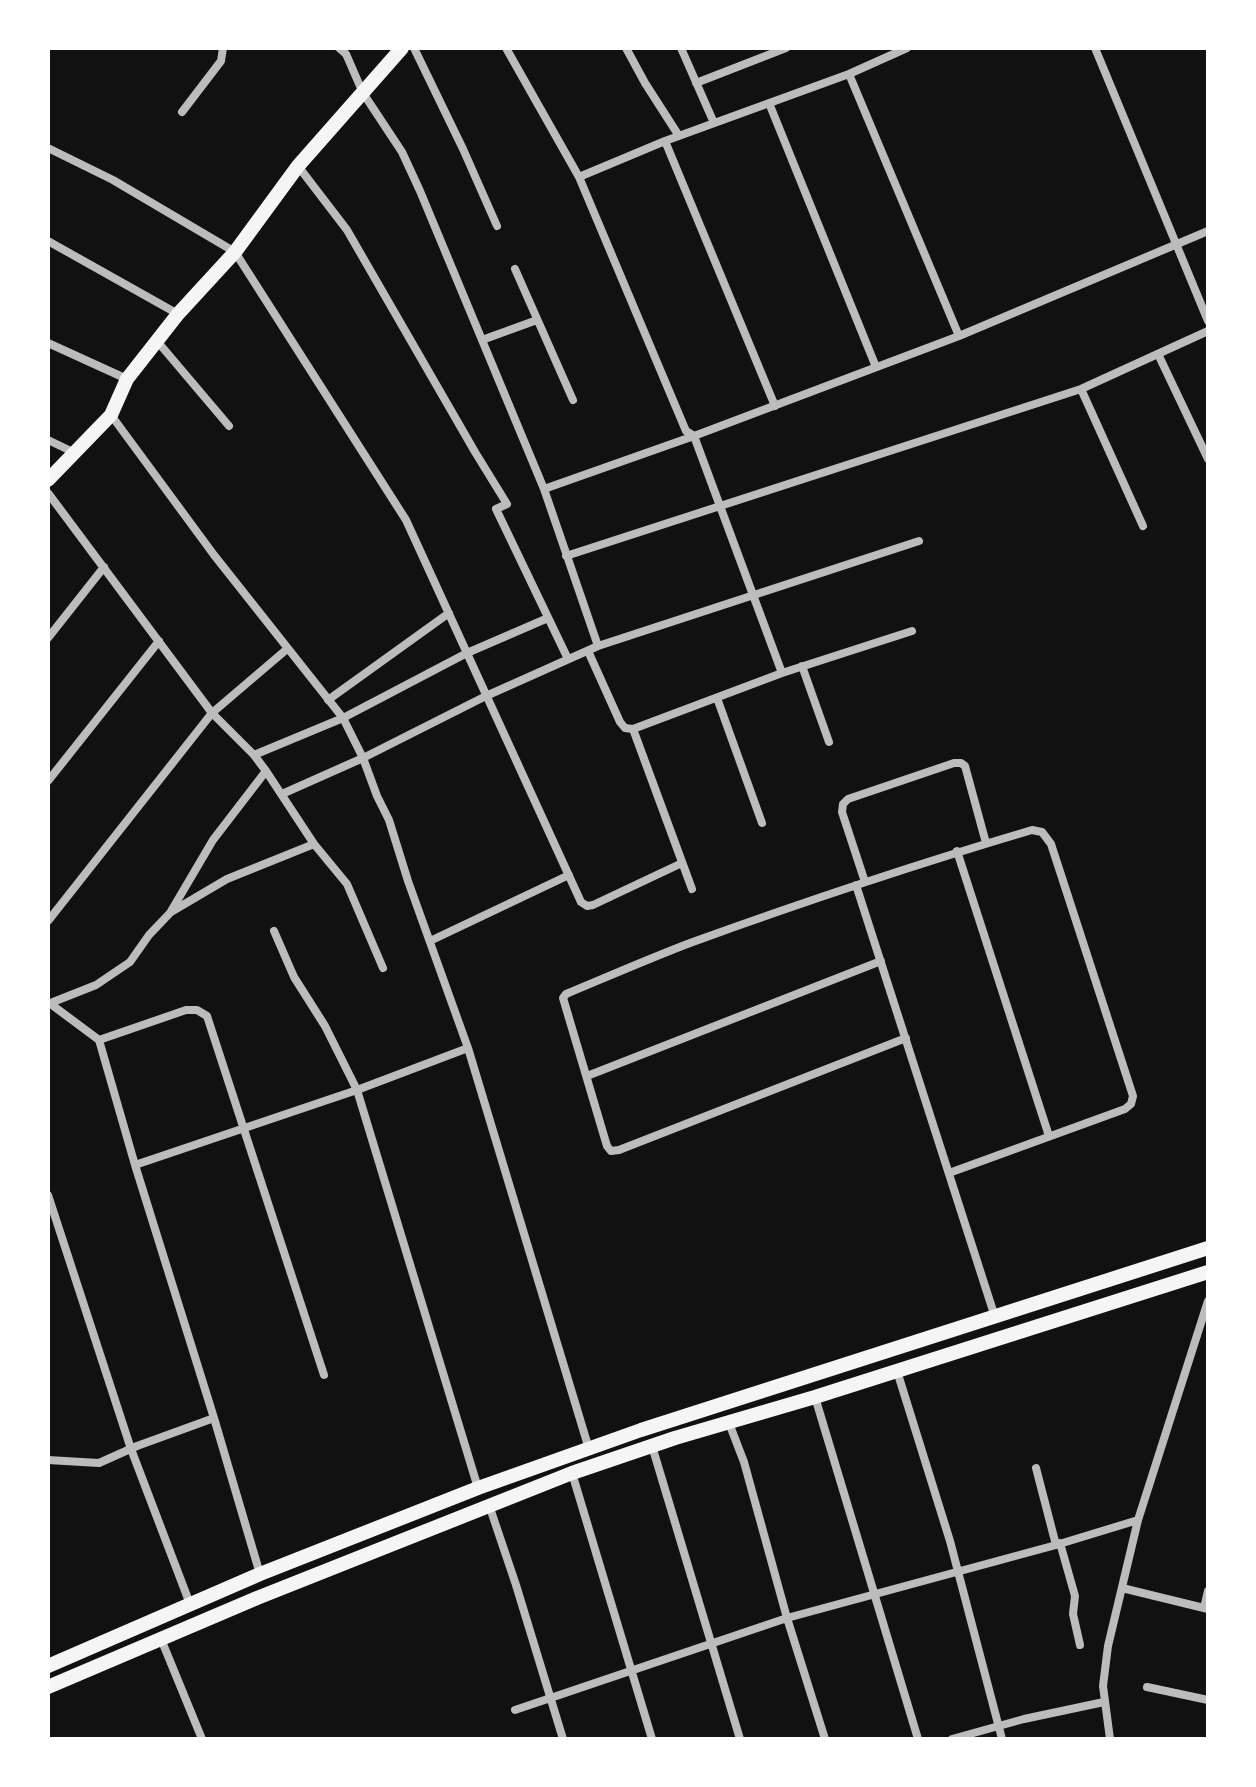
<!DOCTYPE html>
<style>
body{margin:0}
#map{position:relative;width:1256px;height:1787px;overflow:hidden;background:#111;font-family:"Fira Sans Condensed",sans-serif}
canvas{display:block}
.frame{position:absolute;inset:0;border:50px solid #fff;pointer-events:none}
</style>
<div id="map">
<canvas width="1256" height="1787"></canvas>
<div class="frame"></div>
</div>
<script>
const g = document.querySelector('canvas').getContext('2d');
g.lineJoin = 'round';
function stroke(path, color, width, dash) { g.strokeStyle = color; g.lineWidth = width; g.lineCap = dash ? 'butt' : 'round'; g.setLineDash(dash || []); g.stroke(path); }
stroke(new Path2D(`
 M339,48l7,6 17,39 39,59 18,39 124,298 54,157
 M414,48l49,101 34,77
 M506,48l73,129 107,254 8,5 88,237
 M626,48l19,35 34,53
 M681,48l33,75
 M1095,48l113,273
 M849,74l110,262
 M696,83l90,-35
 M769,103l107,264
 M182,112l39,-51 2,-13
 M665,141l110,265
 M48,148l65,32 122,72 171,268 175,382 6,4 6,-1 89,-42
 M298,166l49,64 128,222 32,52 -11,5 72,150
 M579,177l86,-36 184,-67 58,-26
 M48,241l130,73
 M515,269l58,131
 M482,340l55,-20
 M157,341l72,85
 M48,343l79,36
 M1158,354l50,105
 M1081,389l62,137
 M111,415l103,140 129,163 20,40 14,38 12,24 19,61 60,167 121,401
 M48,440l25,12
 M544,489l150,-53 265,-100 249,-105
 M48,493l164,220 42,42 12,16 48,73 33,40 36,84
 M566,556l515,-167 127,-58
 M48,638l56,-71
 M588,651l32,71 5,6 8,1 149,-56 130,-42
 M802,666l27,76
 M717,698l45,125
 M328,700l121,-87
 M633,729l59,160
 M254,755l89,-37 124,-65 81,-35
 M48,781l111,-140
 M282,794l81,-36 123,-62 112,-50 321,-105
 M957,851l92,285
 M865,882l-23,-70 1,-8 5,-5 106,-36h7l4,3 21,77
 M856,885l139,432
 M171,912l56,-33 87,-35
 M48,921l164,-208 75,-64
 M274,931l20,46 31,49 32,64 121,398
 M430,941l139,-66
 M48,1002l51,38 36,125 79,253 46,156
 M48,1004l48,-19 34,-23 19,-27 21,-22 43,-73 53,-69
 M906,1038l-287,112 -8,1 -4,-5 -44,-148 3,-4c41,-17 82,-35 124,-51 113,-41 227,-79 342,-113l10,2 9,12 82,252 -2,8 -6,5 -176,64
 M99,1040l87,-30h11l10,6 117,359
 M587,1076l294,-115
 M135,1165l222,-75 111,-42
 M48,1195l83,254 59,155
 M897,1371l53,170 52,198
 M815,1397l103,342
 M729,1423l15,39 43,156 38,121
 M652,1446l88,293
 M48,1460l51,3 38,-17 77,-28
 M1036,1468l20,77
 M572,1473l80,266
 M489,1505l27,80 47,154
 M1060,1543l15,53 -2,18 7,31
 M1122,1588l86,21
 M1204,1608l4,-17
 M161,1639l41,100
 M1147,1687l61,13
 M515,1710l272,-92 269,-73 82,-25
 M952,1739l72,-20 80,-17
 M1110,1739l-7,-53 5,-40 30,-126 70,-219`), '#bcbcbc', 8);
stroke(new Path2D(`
 M48,480l63,-65 16,-36 51,-65 57,-62 63,-86 104,-118
 M48,1666l212,-92 218,-86 163,-58 567,-182
 M48,1687l209,-89 315,-125 103,-35 140,-41 393,-125`), '#f5f5f5', 14);
</script>
